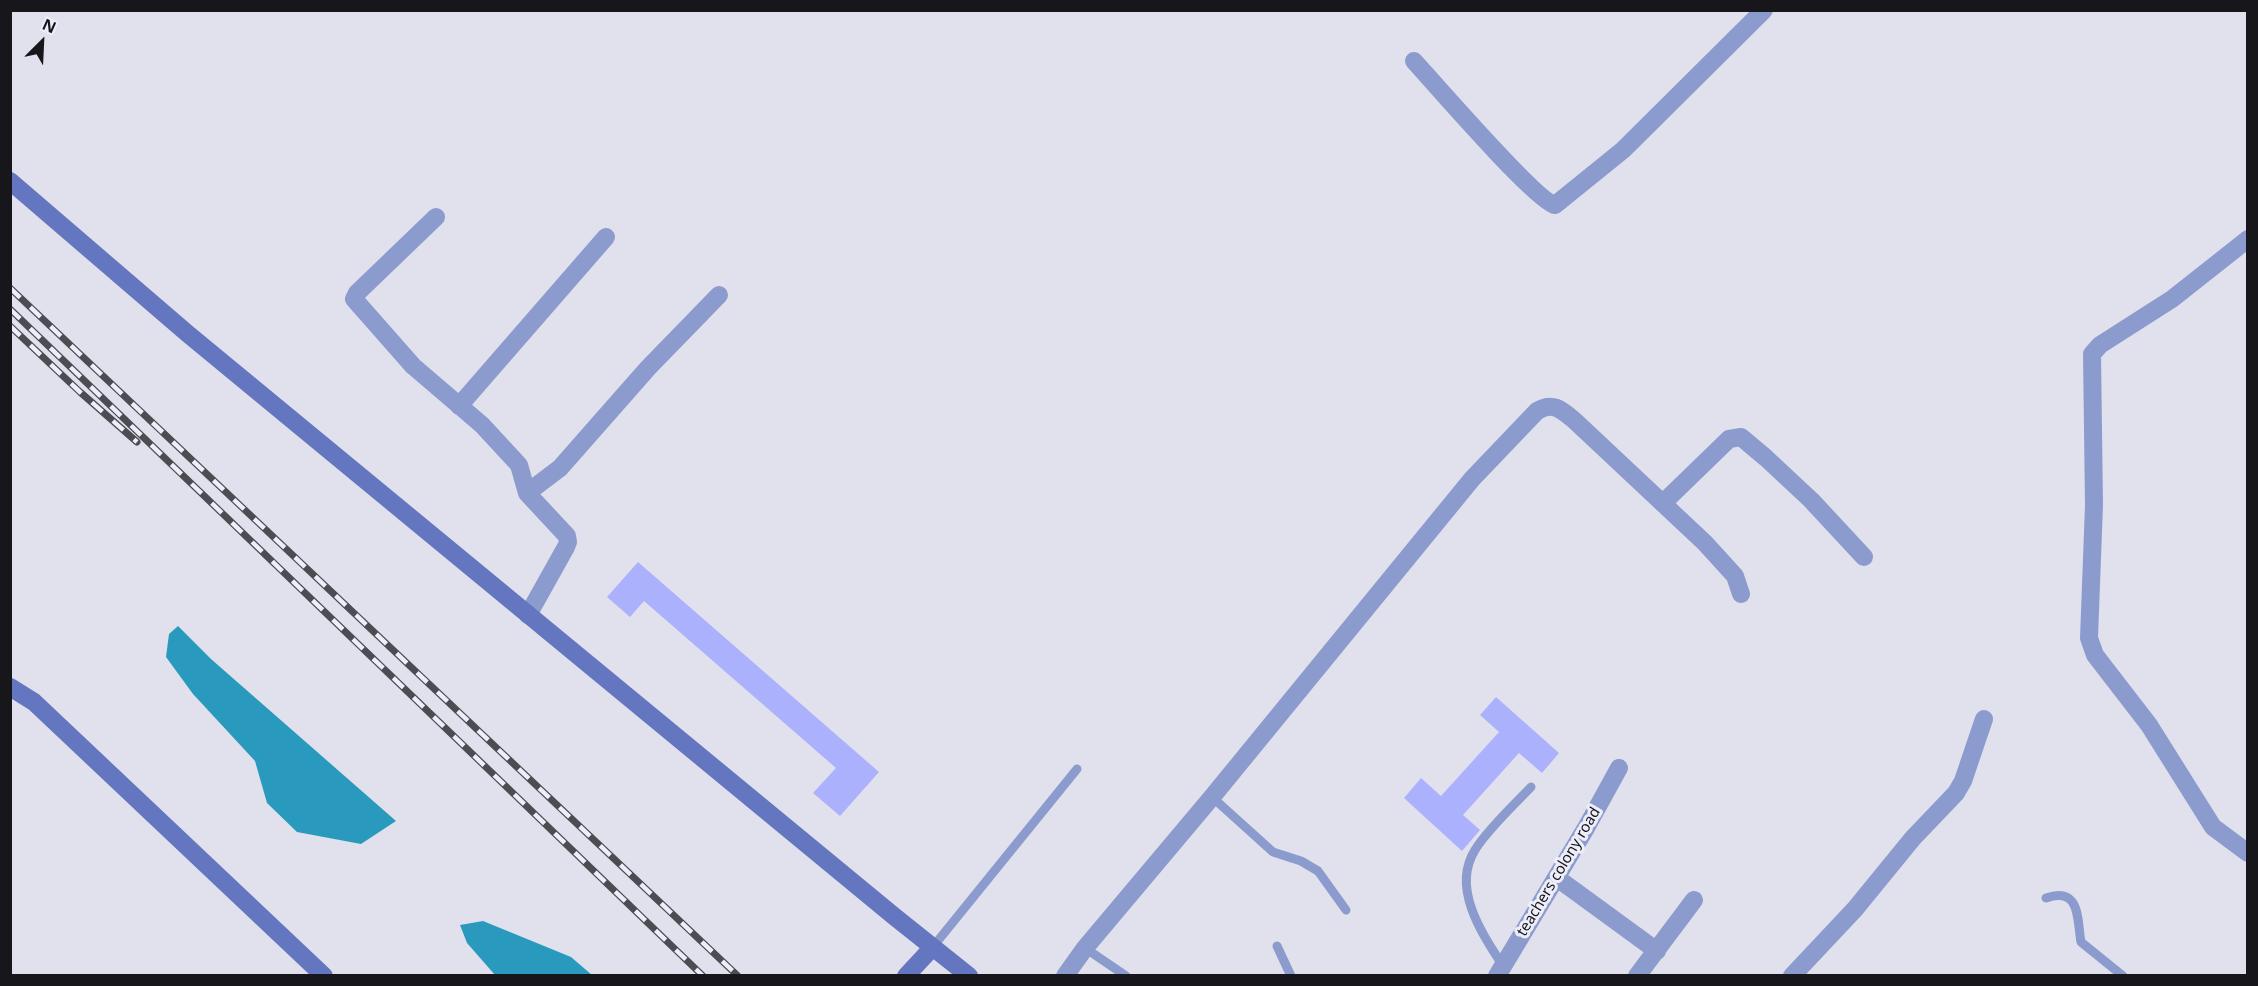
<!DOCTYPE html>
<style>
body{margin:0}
#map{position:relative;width:2258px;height:986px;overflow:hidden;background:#e0e1ec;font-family:"Noto Sans",sans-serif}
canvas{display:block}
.frame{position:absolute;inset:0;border:12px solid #17171b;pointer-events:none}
.north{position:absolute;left:12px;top:12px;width:60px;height:60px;-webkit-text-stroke:4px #edeef9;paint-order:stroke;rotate:24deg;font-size:16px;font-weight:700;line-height:24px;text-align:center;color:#17171b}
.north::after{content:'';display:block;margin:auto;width:21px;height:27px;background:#17171b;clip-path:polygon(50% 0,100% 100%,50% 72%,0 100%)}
</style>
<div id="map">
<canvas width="2258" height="986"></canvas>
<div class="frame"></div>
<div class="north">N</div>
</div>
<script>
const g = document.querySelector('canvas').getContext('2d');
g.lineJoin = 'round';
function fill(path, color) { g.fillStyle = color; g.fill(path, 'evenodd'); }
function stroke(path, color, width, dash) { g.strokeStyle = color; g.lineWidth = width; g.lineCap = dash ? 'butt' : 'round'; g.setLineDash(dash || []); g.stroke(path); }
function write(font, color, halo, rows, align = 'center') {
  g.font = font + ' "Noto Sans",sans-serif'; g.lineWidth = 6; g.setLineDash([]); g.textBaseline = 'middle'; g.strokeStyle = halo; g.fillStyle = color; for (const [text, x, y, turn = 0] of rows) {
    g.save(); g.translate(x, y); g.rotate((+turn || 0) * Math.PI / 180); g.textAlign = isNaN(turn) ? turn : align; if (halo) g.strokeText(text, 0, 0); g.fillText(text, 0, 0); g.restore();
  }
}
fill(new Path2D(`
 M178,626l33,33 185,162 -35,23 -64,-12 -30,-29 -12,-42 -62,-67 -27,-37 3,-23z
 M483,921l88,36 21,18h-97l-28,-32 -7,-18z`), '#299abd');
fill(new Path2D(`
 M638,562l241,210 -39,44 -27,-23 23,-25 -192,-167 -14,16 -23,-20z
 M1496,697l63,56 -17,20 -23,-20 -56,62 17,15 -18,21 -58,-53 17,-20 20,18 58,-64 -19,-17z`), '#abb1fd');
stroke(new Path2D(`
 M1212,797l61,55 28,9 17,10 28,39
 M2046,898c35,-12 31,22 35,44l42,34
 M1277,946l14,30
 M932,948l145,-179
 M1085,948l41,28
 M1503,966c-21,-32 -52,-78 -28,-116 12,-20 40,-46 56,-63`), '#8c9bcd', 9);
stroke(new Path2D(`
 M1414,61c20,22 122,140 141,144l68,-55 141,-140
 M436,217l-79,76 -3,6 59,67 69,59 37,40 8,28 40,43 1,6 -2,5 -38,68
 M2248,239l-76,60 -72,46 -8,9 2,151 -5,133 6,17 54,70 64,102 35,26
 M459,406l147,-169
 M527,493l33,-25 88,-100 71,-73
 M1663,503l66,-64 12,-2 25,21 45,42 53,57
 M1557,878l100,73
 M1065,976l20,-28 127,-151 260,-318 65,-68c16,-10 25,-1 38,10l130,122 30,33 6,18
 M1497,976l89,-148 33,-60
 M1637,976l57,-76
 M1792,976l63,-67 58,-71 43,-45 7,-12 21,-62`), '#8c9bcd', 18);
stroke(new Path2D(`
 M10,181l178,153 707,583 74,59
 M10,687l24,15 290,274
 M906,976l26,-28`), '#6476c0', 18);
const rail = new Path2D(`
 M10,288l728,688
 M10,309l693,667
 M10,326l70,66 57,50`);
stroke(rail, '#4c4d53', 7);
stroke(rail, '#edeef9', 4.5, [14]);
write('15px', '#17171b', '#edeef9', [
 ["teachers colony road",1559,872,-59]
]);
</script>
